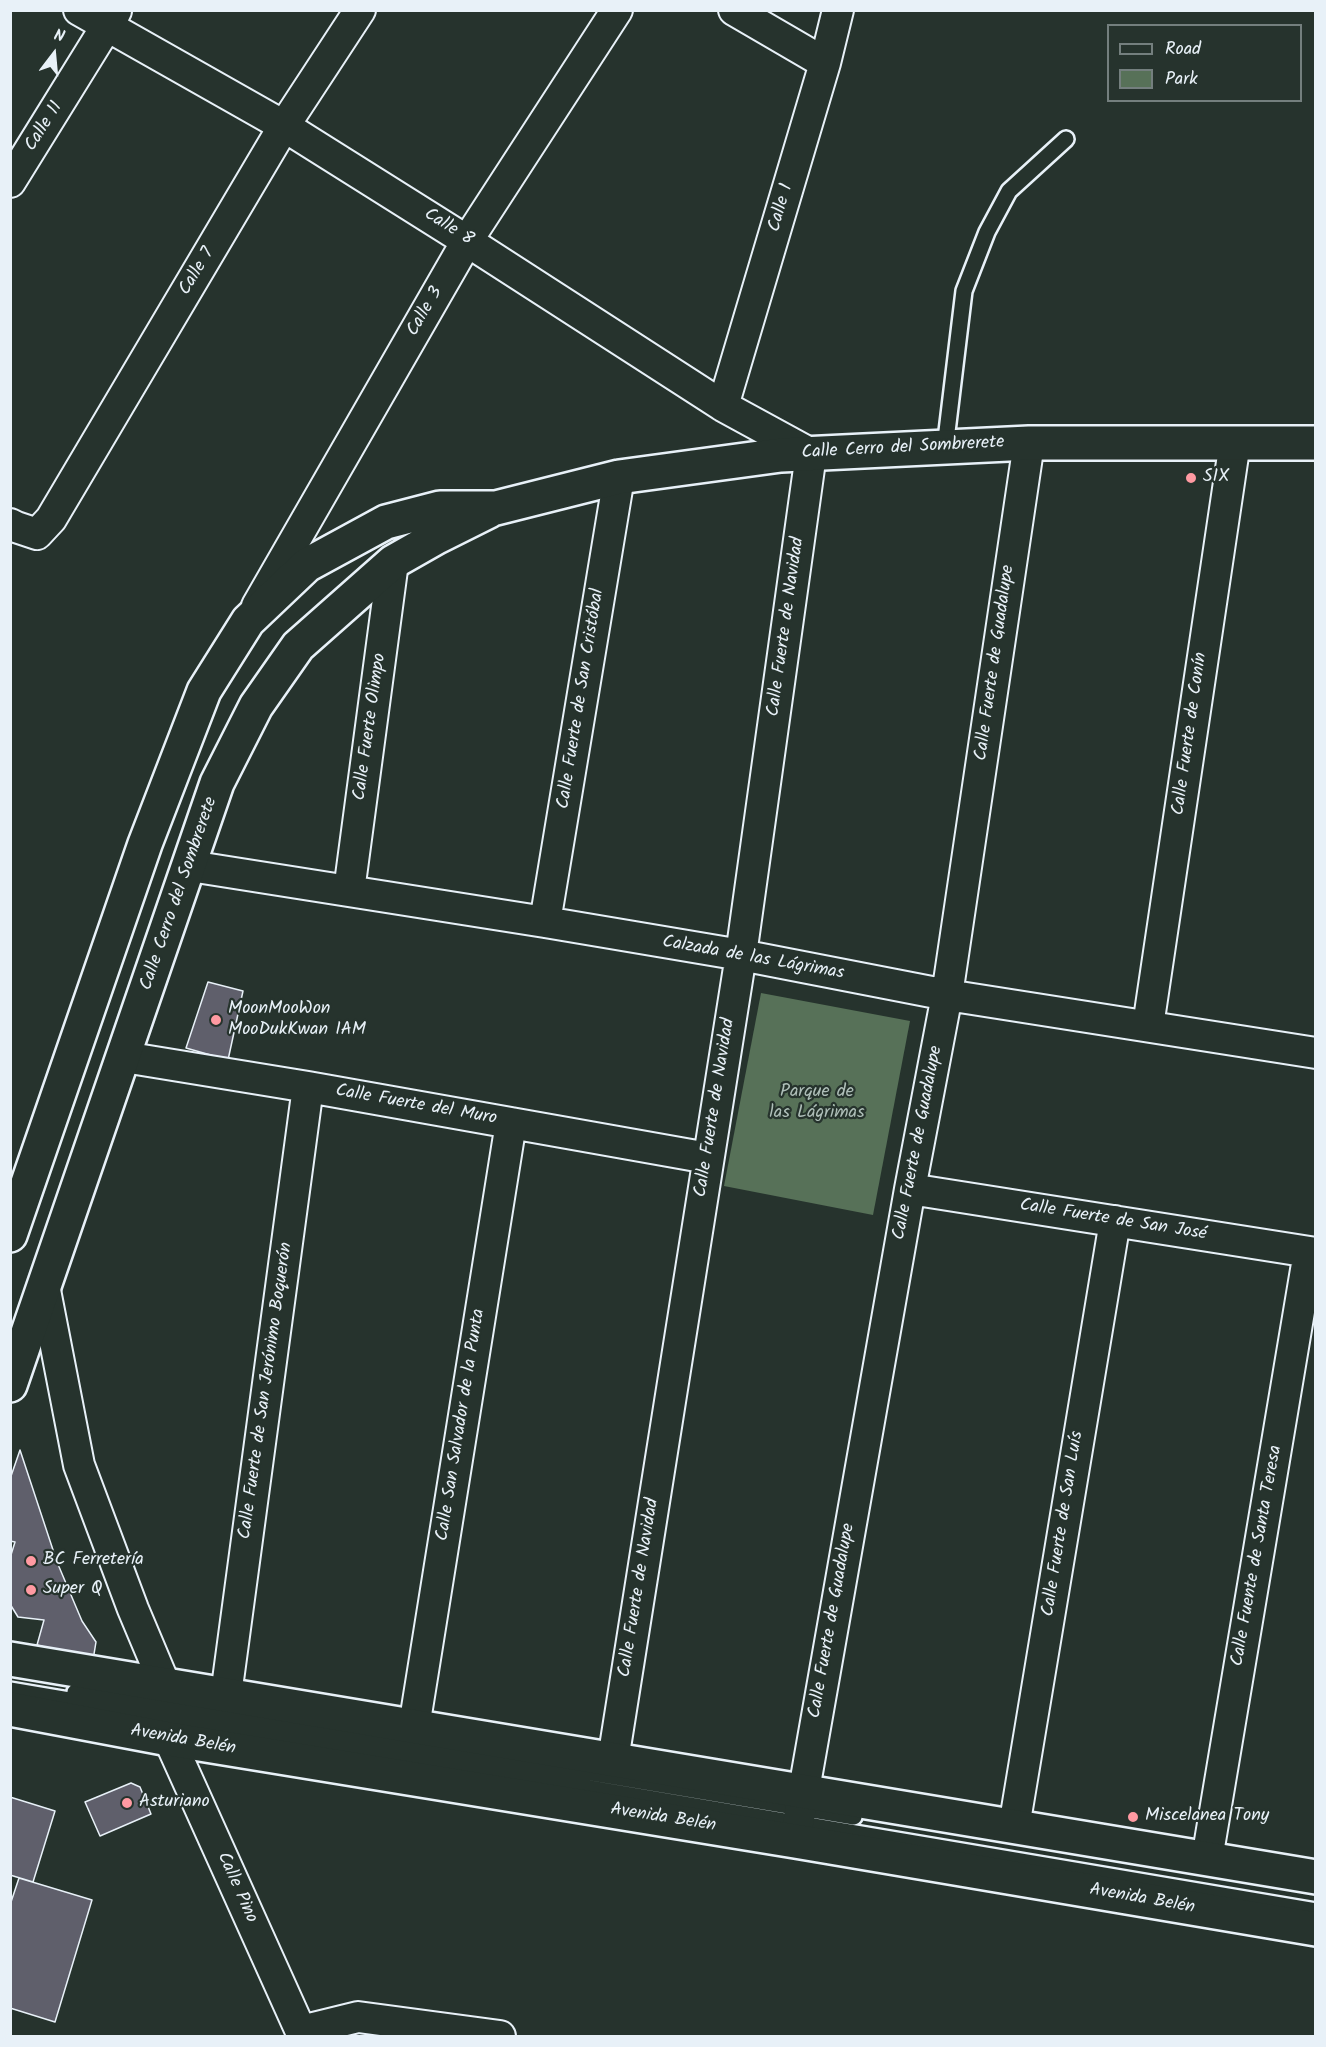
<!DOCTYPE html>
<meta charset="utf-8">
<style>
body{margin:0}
#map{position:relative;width:1326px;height:2047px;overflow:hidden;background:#26332d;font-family:Kalam,sans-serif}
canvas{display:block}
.frame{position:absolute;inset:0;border:12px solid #e8f1f8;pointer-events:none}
.legend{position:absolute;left:1107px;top:24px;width:195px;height:78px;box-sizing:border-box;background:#26332d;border:2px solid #747f7e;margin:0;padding:8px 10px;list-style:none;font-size:18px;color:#e8f1f8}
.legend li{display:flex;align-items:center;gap:12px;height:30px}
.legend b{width:30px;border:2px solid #747f7e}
.north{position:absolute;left:24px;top:24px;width:60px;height:60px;-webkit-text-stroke:4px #26332d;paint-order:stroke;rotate:16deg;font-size:16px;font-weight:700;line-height:24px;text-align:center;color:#e8f1f8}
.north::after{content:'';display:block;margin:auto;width:21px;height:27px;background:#e8f1f8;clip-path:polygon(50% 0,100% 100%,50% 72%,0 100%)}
</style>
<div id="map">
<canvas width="1326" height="2047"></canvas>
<div class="frame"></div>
<ul class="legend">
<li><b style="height:8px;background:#26332d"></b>Road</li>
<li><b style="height:16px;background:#577158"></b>Park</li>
</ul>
<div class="north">N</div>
</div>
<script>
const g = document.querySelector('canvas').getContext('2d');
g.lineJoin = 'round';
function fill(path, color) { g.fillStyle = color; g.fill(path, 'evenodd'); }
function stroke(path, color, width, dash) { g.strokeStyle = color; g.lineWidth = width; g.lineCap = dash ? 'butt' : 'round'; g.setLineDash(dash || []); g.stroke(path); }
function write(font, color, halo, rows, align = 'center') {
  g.font = font + ' Kalam,sans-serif'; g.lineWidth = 4.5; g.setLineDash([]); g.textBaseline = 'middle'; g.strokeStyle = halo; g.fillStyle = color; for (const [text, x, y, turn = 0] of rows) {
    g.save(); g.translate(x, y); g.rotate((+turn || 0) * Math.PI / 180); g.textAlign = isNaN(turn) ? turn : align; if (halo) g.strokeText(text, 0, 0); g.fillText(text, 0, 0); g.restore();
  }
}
fill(new Path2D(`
 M761,993l149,28 -37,194 -149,-29z`), '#577158');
const building = new Path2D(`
 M208,982l35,9 -15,69 -42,-12z
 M20,1450l37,112 25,59 14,21 -3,18 -56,-15 7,-25 -26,-3 -8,-13v-46l5,-16 -5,-1v-62z
 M131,1783l9,4 11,27 -51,22 -15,-34z
 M10,1797l45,14 -22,71 -23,-7z
 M19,1878l73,22 -37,122 -45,-14v-103z`);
fill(building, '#5f5f6b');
stroke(building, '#e8f1f8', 1.5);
const service = new Path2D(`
 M945,448l19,-157 23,-59 22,-41 57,-52
 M10,1690l1306,221
 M75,1692l52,3 727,122`);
const minor = new Path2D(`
 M79,10l205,116 183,115 256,165 88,48 -70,501 -128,805
 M734,10l91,53
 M10,182l106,-171
 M723,406l102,-343 13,-53
 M10,524l6,3 21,7 14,-15 233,-393 76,-116
 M257,606l210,-365 150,-231
 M190,866l355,56 196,33 206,40 369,58
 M349,891l44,-329
 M545,922l74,-445
 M1148,1026l87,-584
 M124,1057l184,30 400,71
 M910,1189l406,64
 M44,1285l35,180 54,144 32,76
 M226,1695l82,-608
 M414,1727l97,-604
 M169,1739l134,297
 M1014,1827l101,-606
 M795,1841l115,-652 37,-194 82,-552
 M1207,1859l102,-607
 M301,2031l57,-14 142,19`);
const tertiary = new Path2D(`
 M10,1235l135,-391 59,-153 44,-70 59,-56 79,-43 54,-14h56l123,-31 162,-22 248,-12h287
 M10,1385l207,-602 39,-77 42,-60 95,-84 44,-25 52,-26`);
const secondary = new Path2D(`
 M10,1659l1306,218
 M10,1709l159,30 626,102 521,88`);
stroke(service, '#e8f1f8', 20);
stroke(minor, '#e8f1f8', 34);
stroke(tertiary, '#e8f1f8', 38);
stroke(secondary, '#e8f1f8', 38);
stroke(service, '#26332d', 15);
stroke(minor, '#26332d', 30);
stroke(tertiary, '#26332d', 33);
stroke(secondary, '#26332d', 33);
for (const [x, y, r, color] of [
 [1191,478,6,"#ff9aa2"],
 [216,1020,6,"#ff9aa2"],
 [31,1561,6,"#ff9aa2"],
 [31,1590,6,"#ff9aa2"],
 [127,1803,6,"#ff9aa2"],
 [1133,1817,6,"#ff9aa2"]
]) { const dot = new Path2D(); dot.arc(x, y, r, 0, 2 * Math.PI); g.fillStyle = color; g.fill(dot); stroke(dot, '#26332d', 2); }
write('18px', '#e8f1f8', '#26332d', [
 ["Calle 11",45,127,-58],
 ["Calle 1",782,208,-74],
 ["Calle 8",448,228,32],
 ["Calle 7",198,272,-59],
 ["Calle 3",426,312,-60],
 ["Calle Cerro del Sombrerete",903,449,-3],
 ["Calle Fuerte de Navidad",787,627,-82],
 ["Calle Fuerte de Guadalupe",996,663,-82],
 ["Calle Fuerte de San Cristóbal",582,699,-81],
 ["Calle Fuerte Olimpo",371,727,-82],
 ["Calle Fuerte de Conín",1191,734,-82],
 ["Calle Cerro del Sombrerete",180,894,-71],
 ["Calzada de las Lágrimas",753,959,10],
 ["Calle Fuerte del Muro",416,1106,10],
 ["Calle Fuerte de Navidad",716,1108,-81],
 ["Calle Fuerte de Guadalupe",919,1143,-79],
 ["Calle Fuerte de San José",1113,1221,9],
 ["Calle Fuerte de San Jerónimo Boquerón",267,1391,-82],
 ["Calle San Salvador de la Punta",462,1425,-81],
 ["Calle Fuerte de San Luís",1064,1524,-81],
 ["Calle Fuente de Santa Teresa",1258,1556,-80],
 ["Calle Fuerte de Navidad",640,1588,-81],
 ["Calle Fuerte de Guadalupe",833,1621,-80],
 ["Avenida Belén",183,1741,10],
 ["Avenida Belén",663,1819,9],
 ["Calle Pino",236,1888,66],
 ["Avenida Belén",1142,1900,10]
]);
write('18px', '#e8f1f8', '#26332d', [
 ["SIX",1203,478],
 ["MoonMooWon",228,1010],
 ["MooDukKwan IAM",228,1031],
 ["BC Ferretería",43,1561],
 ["Super Q",43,1590],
 ["Asturiano",139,1803],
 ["Miscelanea Tony",1145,1817]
], 'left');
write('18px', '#aebeb8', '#26332d', [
 ["Parque de",817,1093],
 ["las Lágrimas",817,1114]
]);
</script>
